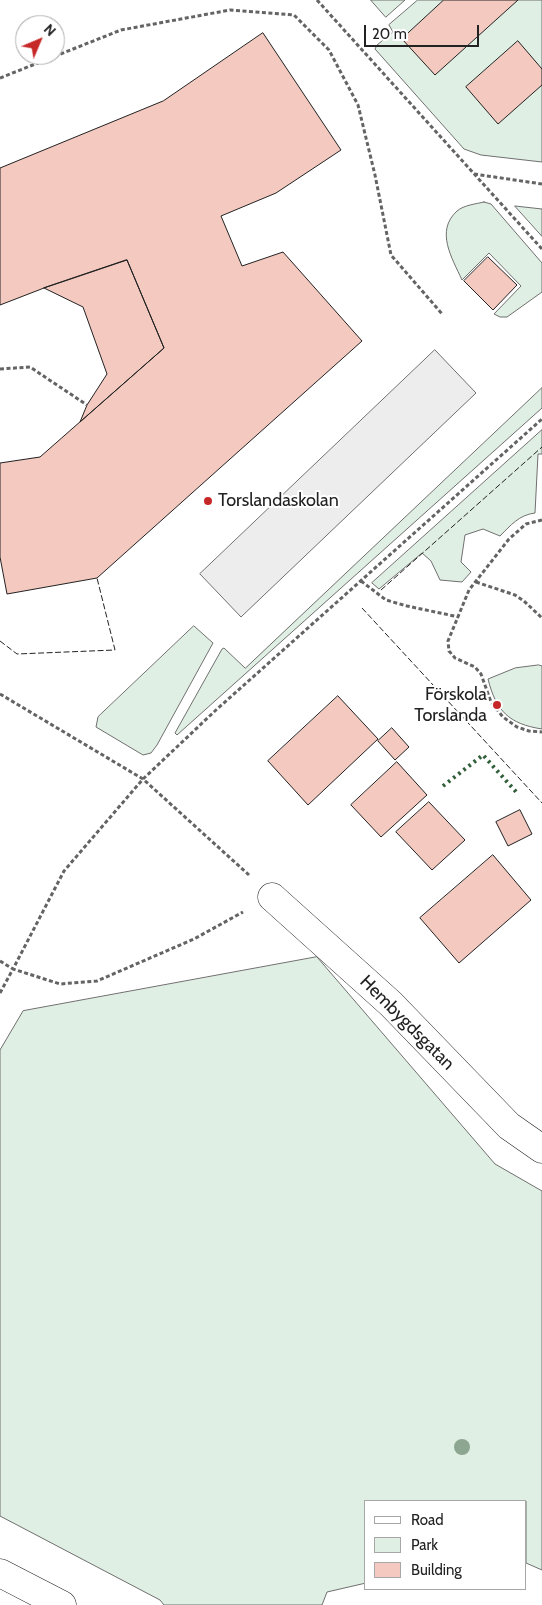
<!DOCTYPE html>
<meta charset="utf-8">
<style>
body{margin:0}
#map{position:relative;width:542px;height:1605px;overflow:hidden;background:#fff;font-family:Cabin,sans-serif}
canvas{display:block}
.legend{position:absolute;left:364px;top:1500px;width:162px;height:90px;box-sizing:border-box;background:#fff;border:1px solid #a7a7a7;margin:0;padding:6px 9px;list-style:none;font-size:15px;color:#222}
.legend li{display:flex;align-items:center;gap:10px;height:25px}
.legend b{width:25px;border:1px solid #a7a7a7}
.north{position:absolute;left:15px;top:15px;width:50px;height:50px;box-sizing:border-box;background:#fff;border:1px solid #a7a7a7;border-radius:50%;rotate:45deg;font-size:14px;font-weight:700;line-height:20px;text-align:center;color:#222}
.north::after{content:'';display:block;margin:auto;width:18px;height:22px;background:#c62828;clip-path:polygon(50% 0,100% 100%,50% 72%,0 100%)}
.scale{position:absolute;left:364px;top:25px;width:115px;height:22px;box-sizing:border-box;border:2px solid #222;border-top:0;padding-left:6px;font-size:15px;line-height:18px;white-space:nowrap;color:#222;-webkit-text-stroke:4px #fff;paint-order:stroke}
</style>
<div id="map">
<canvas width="542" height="1605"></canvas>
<ul class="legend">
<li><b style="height:6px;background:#fff"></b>Road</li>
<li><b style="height:14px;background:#e0efe3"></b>Park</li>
<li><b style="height:14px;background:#f3c9c0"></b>Building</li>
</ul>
<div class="north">N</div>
<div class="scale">20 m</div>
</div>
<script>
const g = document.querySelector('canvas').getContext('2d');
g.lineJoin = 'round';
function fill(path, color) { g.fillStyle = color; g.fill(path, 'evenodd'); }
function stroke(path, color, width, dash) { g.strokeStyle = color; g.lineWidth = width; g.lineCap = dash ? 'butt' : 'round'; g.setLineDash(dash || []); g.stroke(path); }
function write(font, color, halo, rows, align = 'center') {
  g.font = font + ' Cabin,sans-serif'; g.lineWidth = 4; g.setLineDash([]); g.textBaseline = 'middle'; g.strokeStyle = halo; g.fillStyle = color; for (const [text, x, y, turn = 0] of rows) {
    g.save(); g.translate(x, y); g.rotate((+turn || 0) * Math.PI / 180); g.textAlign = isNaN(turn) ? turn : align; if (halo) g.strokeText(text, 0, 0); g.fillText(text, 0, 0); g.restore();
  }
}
const green = new Path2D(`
 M371,0h34l-19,17z
 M418,0h124v162l-61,-7 -17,-6 -89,-100 2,-4 16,-13 -4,-7z
 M484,202l7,2 51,59v29l-35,25h-7l-6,-3 27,-28 -32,-33 -27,27c-10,-22 -27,-49 -5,-69 7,-6 19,-7 27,-9z
 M515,206l27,3v27z
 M542,388v20l-365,327 -2,-2 47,-84 2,-1 21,20z
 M542,430v24h-4l-3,59c-16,2 -24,12 -35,23l-17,-7 -18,6 -4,27 10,10 -9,10 -22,-2 -9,-19 -9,-8 -43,36 -7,-6z
 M194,626l19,17 -56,102 -6,8 -8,2 -47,-28 2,-10z
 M539,665l3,1v63c-33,-5 -46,-18 -54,-50l27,-11z
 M317,957l178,207 47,27v379l-16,-7v-62h-160v82l-39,9 -5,13h-158l-4,-5 -160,-84v-466l23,-39z`);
fill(green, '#e0efe3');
stroke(green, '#6f6f6f', 1);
const parking = new Path2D(`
 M435,350l41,43 -235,224 -41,-43z`);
fill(parking, '#ededed');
stroke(parking, '#6f6f6f', 1);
const building = new Path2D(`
 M444,0h74l-83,75 -33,-36z
 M263,33l78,117 -65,43 -55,23 21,50 41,-14 79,89 -265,237 -90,16 -7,-37v-94l40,-6 124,-109 -37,-88 -83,28 -44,17v-137l163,-67z
 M518,41l24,28v16l-44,39 -32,-37z
 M488,257l29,28 -24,25 -29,-29z
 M127,260l37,88 -84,74 7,-17 20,-31 -24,-67 -39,-19z
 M338,696l40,43 -70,66 -40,-44z
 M392,728l17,19 -14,13 -17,-19z
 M397,762l30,33 -46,42 -30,-32z
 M429,802l36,38 -33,30 -36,-38z
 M520,810l12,24 -24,12 -12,-24z
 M493,855l38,45 -72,63 -39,-45z`);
fill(building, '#f3c9c0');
stroke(building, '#222', 1);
const street = new Path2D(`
 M272,897l119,107 118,122 33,23
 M0,1573l62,32`);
stroke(street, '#222', 29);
stroke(new Path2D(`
 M317,0l225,249
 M0,78l121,-48 109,-20 64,5 35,35 29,55 17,70 16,80 52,60
 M474,174l68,10
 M0,369l30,-2 57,38
 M542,520l-16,4 -17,15 -40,51 -21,51 1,10 6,7 20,9 6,7 10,28 12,15 14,10 12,4 13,1
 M361,581l25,19 21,6 52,11
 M476,582l39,13 9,6 18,17
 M0,694l143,85 106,96
 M0,961l13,8 51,-98 79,-92 73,-69 326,-291
 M0,993l13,-24 47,15 37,-3 97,-42 49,-27`), '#646464', 3, [4, 2.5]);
stroke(street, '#fff', 28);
stroke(new Path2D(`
 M443,786l40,-31 35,39`), '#2f5e38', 4, [2.5, 4]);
stroke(new Path2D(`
 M381,590l161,-143
 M362,608l180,195
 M0,641l17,13 98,-4 -18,-72`), '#222', 1, [6, 2.5]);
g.fillStyle = '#8da692';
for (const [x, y] of [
 [462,1447]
]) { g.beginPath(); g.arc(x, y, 8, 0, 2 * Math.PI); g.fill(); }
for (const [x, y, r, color] of [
 [208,501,5,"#c62828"],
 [497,705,5,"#c62828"]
]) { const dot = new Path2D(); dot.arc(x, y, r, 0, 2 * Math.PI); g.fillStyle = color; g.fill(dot); stroke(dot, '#fff', 2); }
write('18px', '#222', '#fff', [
 ["Torslandaskolan",218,501],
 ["Förskola",487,695,"right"],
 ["Torslanda",487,716,"right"]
], 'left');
write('18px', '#222', '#fff', [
 ["Hembygdsgatan",407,1023,45]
]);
</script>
